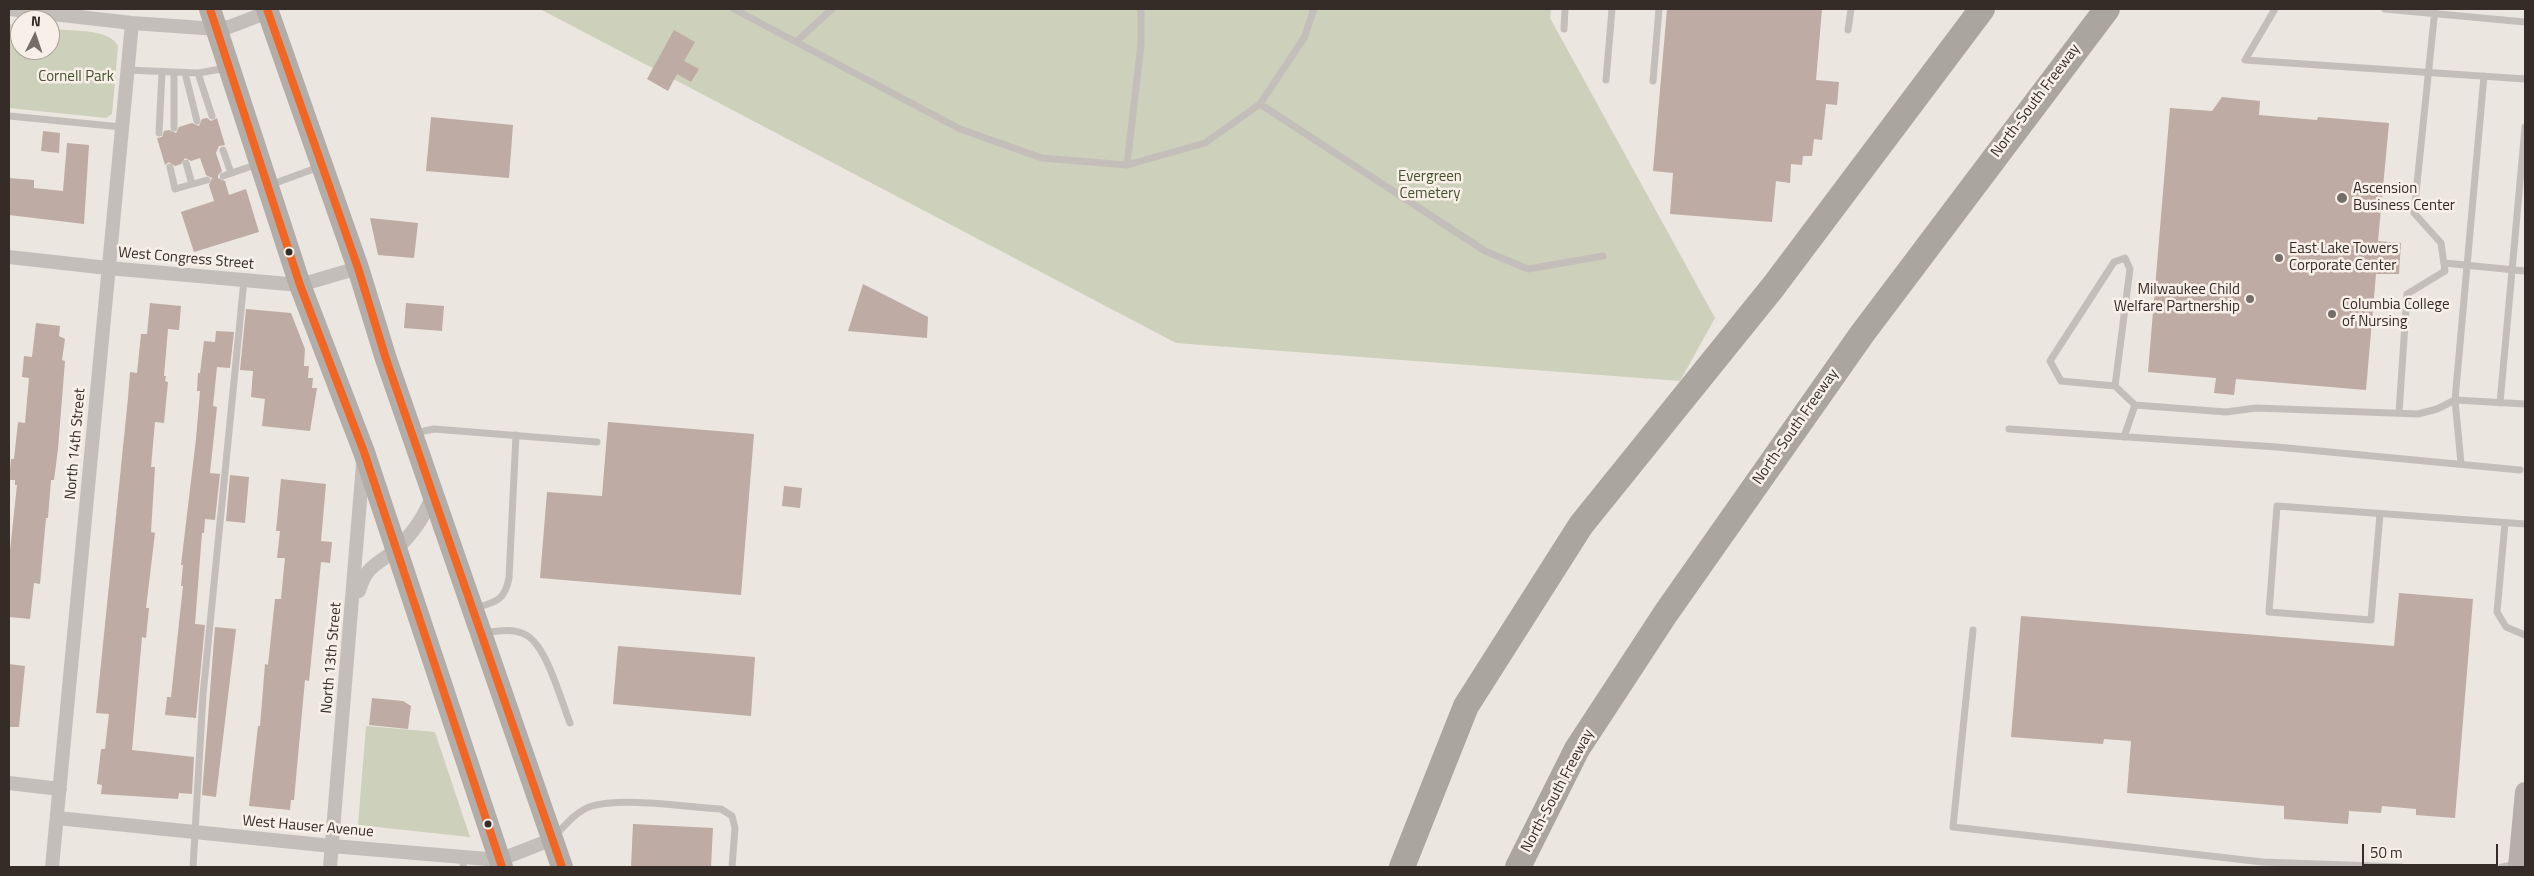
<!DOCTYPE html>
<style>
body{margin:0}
#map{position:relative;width:2534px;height:876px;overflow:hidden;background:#ece6e0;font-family:"Titillium Web",sans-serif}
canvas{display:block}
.frame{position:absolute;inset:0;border:10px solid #352c28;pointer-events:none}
.north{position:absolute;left:10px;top:10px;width:50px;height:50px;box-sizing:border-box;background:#f8f0e8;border:1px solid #aaa29b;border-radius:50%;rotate:4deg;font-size:14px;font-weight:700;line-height:20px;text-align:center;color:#352c28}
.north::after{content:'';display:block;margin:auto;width:18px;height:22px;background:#756d68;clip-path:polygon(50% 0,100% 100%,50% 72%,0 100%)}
.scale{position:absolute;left:2362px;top:844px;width:136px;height:22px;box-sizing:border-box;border:2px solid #352c28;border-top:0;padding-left:6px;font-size:15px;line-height:18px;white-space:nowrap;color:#352c28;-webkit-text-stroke:4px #f8f0e8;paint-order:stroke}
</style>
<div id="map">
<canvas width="2534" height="876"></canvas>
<div class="frame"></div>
<div class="north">N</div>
<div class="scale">50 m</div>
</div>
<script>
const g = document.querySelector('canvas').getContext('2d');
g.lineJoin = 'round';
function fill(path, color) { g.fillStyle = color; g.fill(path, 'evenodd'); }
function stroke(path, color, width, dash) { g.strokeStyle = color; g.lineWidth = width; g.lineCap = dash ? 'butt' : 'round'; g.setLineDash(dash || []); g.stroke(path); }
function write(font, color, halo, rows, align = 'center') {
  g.font = font + ' "Titillium Web",sans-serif'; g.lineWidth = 5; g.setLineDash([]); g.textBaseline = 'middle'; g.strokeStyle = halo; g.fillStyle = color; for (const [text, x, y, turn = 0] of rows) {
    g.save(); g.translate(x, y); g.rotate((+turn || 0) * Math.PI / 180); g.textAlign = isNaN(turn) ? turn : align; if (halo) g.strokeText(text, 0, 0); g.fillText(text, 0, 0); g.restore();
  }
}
fill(new Path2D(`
 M540,9h1011l-1,9 165,300 -35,63 -504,-38z
 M9,24l11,2v24h30v-21c18,2 60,-1 68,17l-6,68 -6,4 -97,-10z
 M366,726l69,6 35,105 -112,-12z`), '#cdd0bb');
fill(new Path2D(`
 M1667,9h155l-6,71 23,2 -2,23 -11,-1 -4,36 -8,-1 -2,17h-9l-1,9 -11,-1 -1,19 -14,-2 -4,41 -102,-8 3,-41 -20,-2z
 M674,30l21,12 -11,19 15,8 -8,13 -14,-8 -9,17 -21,-12z
 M2222,97l38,4 -1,14 58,5 1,-3 71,6 -11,118 23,2 -2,31h-23l-10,116 -130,-11 -2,16 -20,-2 2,-15 -68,-6 22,-264 42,3z
 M431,117l82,8 -4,53 -83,-7z
 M207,118l4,3 6,-3 8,27 -6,1 -3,7 6,18 -4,4v3l7,3 4,14 17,-6 13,43 -65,20 -13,-40 33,-11 -5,-16 3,-7 -6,-3 -6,-17 -9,3 -6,-3 -4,6 -6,2 -6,-4 -4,3 -8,-27 5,-1 2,-6 5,-1 7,3 3,-6 13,-4 7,3 3,-7z
 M43,131l17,2 -1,20 -18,-2z
 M67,143l22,2 -5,79 -75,-9v-37l25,2v8l29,3z
 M370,218l48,5 -4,35 -36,-3z
 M863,284l65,33 -1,21 -79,-7z
 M150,303l31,3 -2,24 -11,-1 -4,47h2l-1,5 3,1 -4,41 -9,-1 -4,45h4l-4,65 4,1 -9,75h3l-3,30 -4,-1 -10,113 62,7 -2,37 -13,-1 -1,6 -77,-5 1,-9 -5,-1 4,-35h4l4,-35 -13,-1 32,-315 2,-26 7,1 4,-39h6z
 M406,303l38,3 -2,25 -38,-3z
 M246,309l45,4 14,36 -1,17h5l-1,12h5l-1,10h5l-7,43 -48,-5 3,-27 -14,-2 2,-26 -13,-1z
 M36,323l24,3 -1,10 6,3 -3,21 3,1 -7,88 -4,31h-3l-3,38h-2l-6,66 -6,-1 -4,36 -21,-2v-57l8,-75h-2v-5h-6l2,-21h3l4,-37 7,1 4,-45 -7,-1 2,-21 8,1z
 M216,331l18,1 -4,36 -13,-1 -4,39 4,1 -7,66 10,1 -5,46 -10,-1 -1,14h-2l-7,91 10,1 -9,93 -31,-3 2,-18h4l12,-111h-2l2,-21h-2l15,-126 4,-48h-3l1,-18h2l4,-32 11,1z
 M608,422l146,12 -13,161 -201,-17 7,-86 55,4z
 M230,475l19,2 -4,46 -19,-2z
 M281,479l45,5 -5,57 11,1 -2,21 -9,-1 -12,119 -4,-1 -11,120h-3l-1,10 -41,-4 9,-80h2l5,-62 3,1 7,-66h6l4,-41h-8l3,-27h-4z
 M784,486l18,2 -2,20 -18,-2z
 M2399,593l74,6 -18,219 -39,-3v-6l-34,-3 -1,7 -32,-2 -1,13 -64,-5v-13l-157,-13 4,-52 -27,-2 -1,5 -92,-7 10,-121 373,30z
 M215,627l21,2 -20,168 -14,-2z
 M618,646l137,11 -4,59 -138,-12z
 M9,664l16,2 -6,61h-10z
 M372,698l31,3 8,5 -3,23 -39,-4z
 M633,824l80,4 -2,39h-80z`), '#beaba3');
stroke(new Path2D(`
 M734,9l226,120 82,29 85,7 78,-22 55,-39 44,-66 10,-29
 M2275,9l-30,51 280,19
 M2385,9l140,13
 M1564,29l1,-20
 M1848,30l3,-21
 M796,42l36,-33
 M127,70l71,3 29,-5
 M174,73v55
 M185,73l12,48
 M198,73l14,43
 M1606,80l6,-71
 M1653,81l6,-72
 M1260,104l225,147 43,18 75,-13
 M9,116l113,11
 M159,133l3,-61
 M223,150l8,23
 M186,163l6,21
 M1127,165l14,-121v-35
 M170,167l5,22 32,-9
 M223,176l35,-12
 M270,185l49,-18
 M2444,263l81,8
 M2115,386l15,-117 -5,-11 -11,4 -64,99 11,20 54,5 20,19 91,7 30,-4 162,6 19,-5 18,-9 70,4
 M2500,403l25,-276
 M2399,413l8,-119 38,-23 -4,-28 -27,-30 21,-204
 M2009,429l268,18 243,23
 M415,433l19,-4 163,13
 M2124,437l11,-32
 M2461,463l-6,-63 29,-324
 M2380,514l-9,106 -102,-8 8,-106 248,18
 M2505,523l-8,89 9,15 19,8
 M476,608c20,-6 29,-8 33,-30l7,-143
 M1973,630l-20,197 310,35 139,5
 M484,633c14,-2 29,-5 42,2 21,11 35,66 44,88
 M556,835c10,-11 22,-25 36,-29 31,-9 95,1 129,3l11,7 3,12 -3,39
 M193,867l10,-172 41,-415
 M463,867l1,-10
 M2502,867l15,-3`), '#c4beba', 7);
stroke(new Path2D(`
 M9,9l123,14 85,6 12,-2 39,-15
 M9,257l99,11 192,17 58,-17
 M359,591c8,-27 18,-25 37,-42 18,-16 29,-33 37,-55
 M9,783l51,6
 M57,818l275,28 167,14 54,-21
 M52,867l80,-844
 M330,867l33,-403`), '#c4beba', 14);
stroke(new Path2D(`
 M2518,867l7,-75`), '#b5aeaa', 20);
stroke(new Path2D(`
 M210,9l90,276 64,167 138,415
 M267,9l91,259 28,91 176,508`), '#b3ada9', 22);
stroke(new Path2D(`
 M1402,867l64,-161 115,-181 192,-238 209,-278
 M1518,867l59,-118 89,-136 196,-279 245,-325`), '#aba59f', 26);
stroke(new Path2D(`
 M210,9l90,276 64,167 138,415
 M267,9l91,259 28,91 176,508`), '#f26522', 8);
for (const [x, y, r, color] of [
 [2342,198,6,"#756d68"],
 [289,252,4.5,"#352c28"],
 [2279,258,5,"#756d68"],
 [2250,299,5,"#756d68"],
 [2332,314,5,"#756d68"],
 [488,824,4.5,"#352c28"]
]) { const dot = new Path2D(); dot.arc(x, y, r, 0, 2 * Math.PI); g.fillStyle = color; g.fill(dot); stroke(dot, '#f8f0e8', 2); }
write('15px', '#45522e', '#f8f0e8', [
 ["Cornell Park",76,77],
 ["Evergreen",1430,177],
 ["Cemetery",1430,194]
]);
write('15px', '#352c28', '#f8f0e8', [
 ["North-South Freeway",2036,101,-53],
 ["West Congress Street",186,259,5],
 ["North-South Freeway",1796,427,-55],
 ["North 14th Street",76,444,-85],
 ["North 13th Street",332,658,-85],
 ["North-South Freeway",1558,791,-62],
 ["West Hauser Avenue",308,827,5]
]);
write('15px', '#352c28', '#f8f0e8', [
 ["Ascension",2353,189],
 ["Business Center",2353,206],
 ["East Lake Towers",2289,249],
 ["Corporate Center",2289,266],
 ["Milwaukee Child",2240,290,"right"],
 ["Welfare Partnership",2240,307,"right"],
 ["Columbia College",2342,305],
 ["of Nursing",2342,322]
], 'left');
</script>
